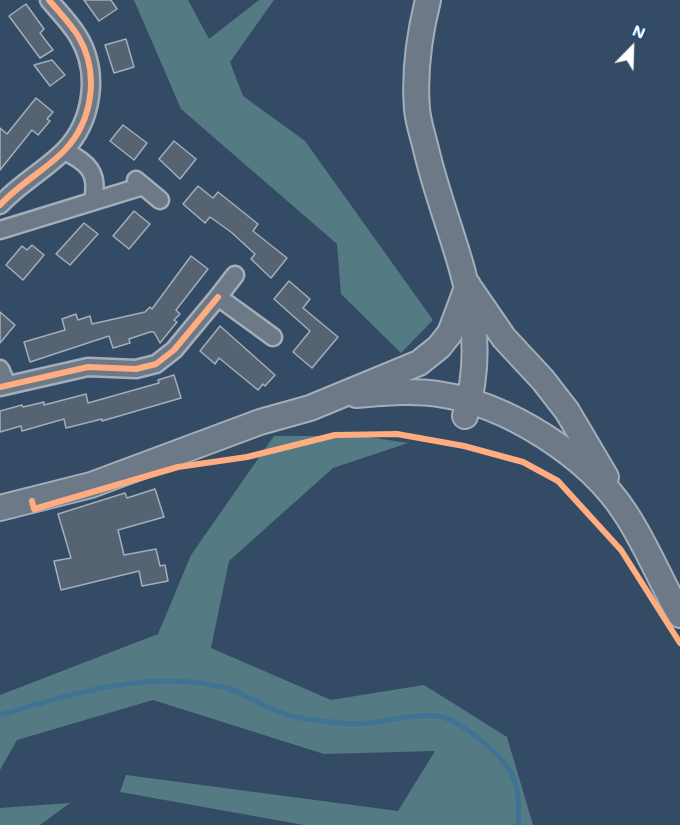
<!DOCTYPE html>
<style>
body{margin:0}
#map{position:relative;width:680px;height:825px;overflow:hidden;background:#344b65;font-family:Mali,sans-serif}
canvas{display:block}
.north{position:absolute;left:602px;top:18px;width:60px;height:60px;-webkit-text-stroke:4px #1f4a7a;paint-order:stroke;rotate:23deg;font-size:16px;font-weight:700;line-height:24px;text-align:center;color:#fff}
.north::after{content:'';display:block;margin:auto;width:21px;height:27px;background:#fff;clip-path:polygon(50% 0,100% 100%,50% 72%,0 100%)}
</style>
<div id="map">
<canvas width="680" height="825"></canvas>
<div class="north">N</div>
</div>
<script>
const g = document.querySelector('canvas').getContext('2d');
g.lineJoin = 'round';
function fill(path, color) { g.fillStyle = color; g.fill(path, 'evenodd'); }
function stroke(path, color, width, dash) { g.strokeStyle = color; g.lineWidth = width; g.lineCap = dash ? 'butt' : 'round'; g.setLineDash(dash || []); g.stroke(path); }
fill(new Path2D(`
 M134,0h54l21,39 50,-39h15l-44,62 13,34 62,45 128,179 -32,33 -60,-59 -4,-50 -156,-135z
 M274,436h88l46,7 -75,25 -104,93 -18,87 120,52 93,-15 83,52 26,88h-229l-184,-33 6,-17 272,36 37,-60 -111,3 -171,-54 -136,40 -17,30v-75l158,-61 33,-79z
 M70,803l-30,22h-40v-17z`), '#547b83');
stroke(new Path2D(`
 M0,715c73,-21 150,-47 226,-27 18,5 33,16 50,23 14,6 33,9 48,10 18,3 37,4 55,1 19,-3 38,-8 58,-6 15,2 28,12 40,21 34,27 45,43 41,88`), '#3e7393', 5);
const building = new Path2D(`
 M84,0h27l6,9 -18,12z
 M26,4l18,25 -4,4 13,17 -13,8 -31,-42z
 M126,39l8,28 -20,6 -9,-28z
 M52,60l13,15 -15,11 -16,-21z
 M36,98l17,14 -6,7 3,2 -12,14 -6,-5 -32,40v-42l7,6z
 M123,125l24,18 -13,17 -24,-19z
 M174,141l22,18 -16,20 -21,-20z
 M198,186l15,12 5,-6 40,32 -5,7 34,27 -16,20 -20,-19 4,-5 -24,-22 -21,-15 -5,6 -22,-19z
 M134,211l16,13 -21,25 -16,-13z
 M84,223l14,11 -28,31 -14,-11z
 M32,245l12,10 -21,25 -17,-15 16,-19 5,4z
 M191,256l17,13 -32,41 4,4 -6,6 3,2 -17,21 -6,-11h-4l-21,7 1,4 -17,5 -4,-12 -79,26 -6,-20 41,-12 -3,-11 14,-5 2,6 12,-4 2,8 53,-12 5,-5 2,2z
 M289,281l21,18 -7,9 35,29 -26,31 -19,-16 17,-21 -36,-32z
 M0,312l15,13 -15,18z
 M220,326l55,49 -10,11 -2,-2 -5,6 -39,-32 -4,6 -15,-13z
 M174,375l7,23 -79,23v-2l-36,9 -2,-9 -42,12 -1,-5 -21,6v-21l22,-6 1,2 21,-5v3l42,-11 2,9 71,-20 -1,-3z
 M155,489l9,28 -46,13 6,25 32,-6 4,17 5,-1 3,16 -26,5 -3,-15 -78,19 -7,-29 17,-3 -13,-44 67,-21 2,5z`);
fill(building, '#556372');
stroke(building, '#a4aeba', 1.5);
const street = new Path2D(`
 M64,151c24,11 35,22 29,49
 M136,180l24,20
 M0,205c19,-21 44,-34 64,-54 29,-30 36,-79 14,-115 -8,-13 -19,-24 -29,-36
 M0,230l143,-44
 M235,275l-17,22 55,40
 M0,369l7,16
 M0,387l88,-20 48,2 20,-5 18,-14 44,-53`);
const secondary = new Path2D(`
 M428,0c-9,36 -14,72 -11,109 1,13 6,27 9,40 22,94 69,168 39,267
 M471,290l33,48 39,42 24,31 39,66
 M356,395c27,-2 56,-5 82,-1 69,10 151,62 188,120 21,32 35,68 54,101
 M0,508l91,-23 169,-63 50,-14 109,-45 20,-16 11,-14 18,-48`);
stroke(street, '#a4aeba', 21);
stroke(secondary, '#a4aeba', 28);
stroke(street, '#6d7986', 16);
stroke(secondary, '#6d7986', 24);
stroke(new Path2D(`
 M0,205c19,-21 44,-34 64,-54 29,-30 36,-79 14,-115 -8,-13 -19,-24 -29,-36
 M0,387l88,-20 48,2 20,-5 18,-14 44,-53
 M32,501l2,8 144,-42 69,-10 88,-22 62,-1 67,12 59,16 35,19 63,69 59,93`), '#ffac80', 6);
</script>
